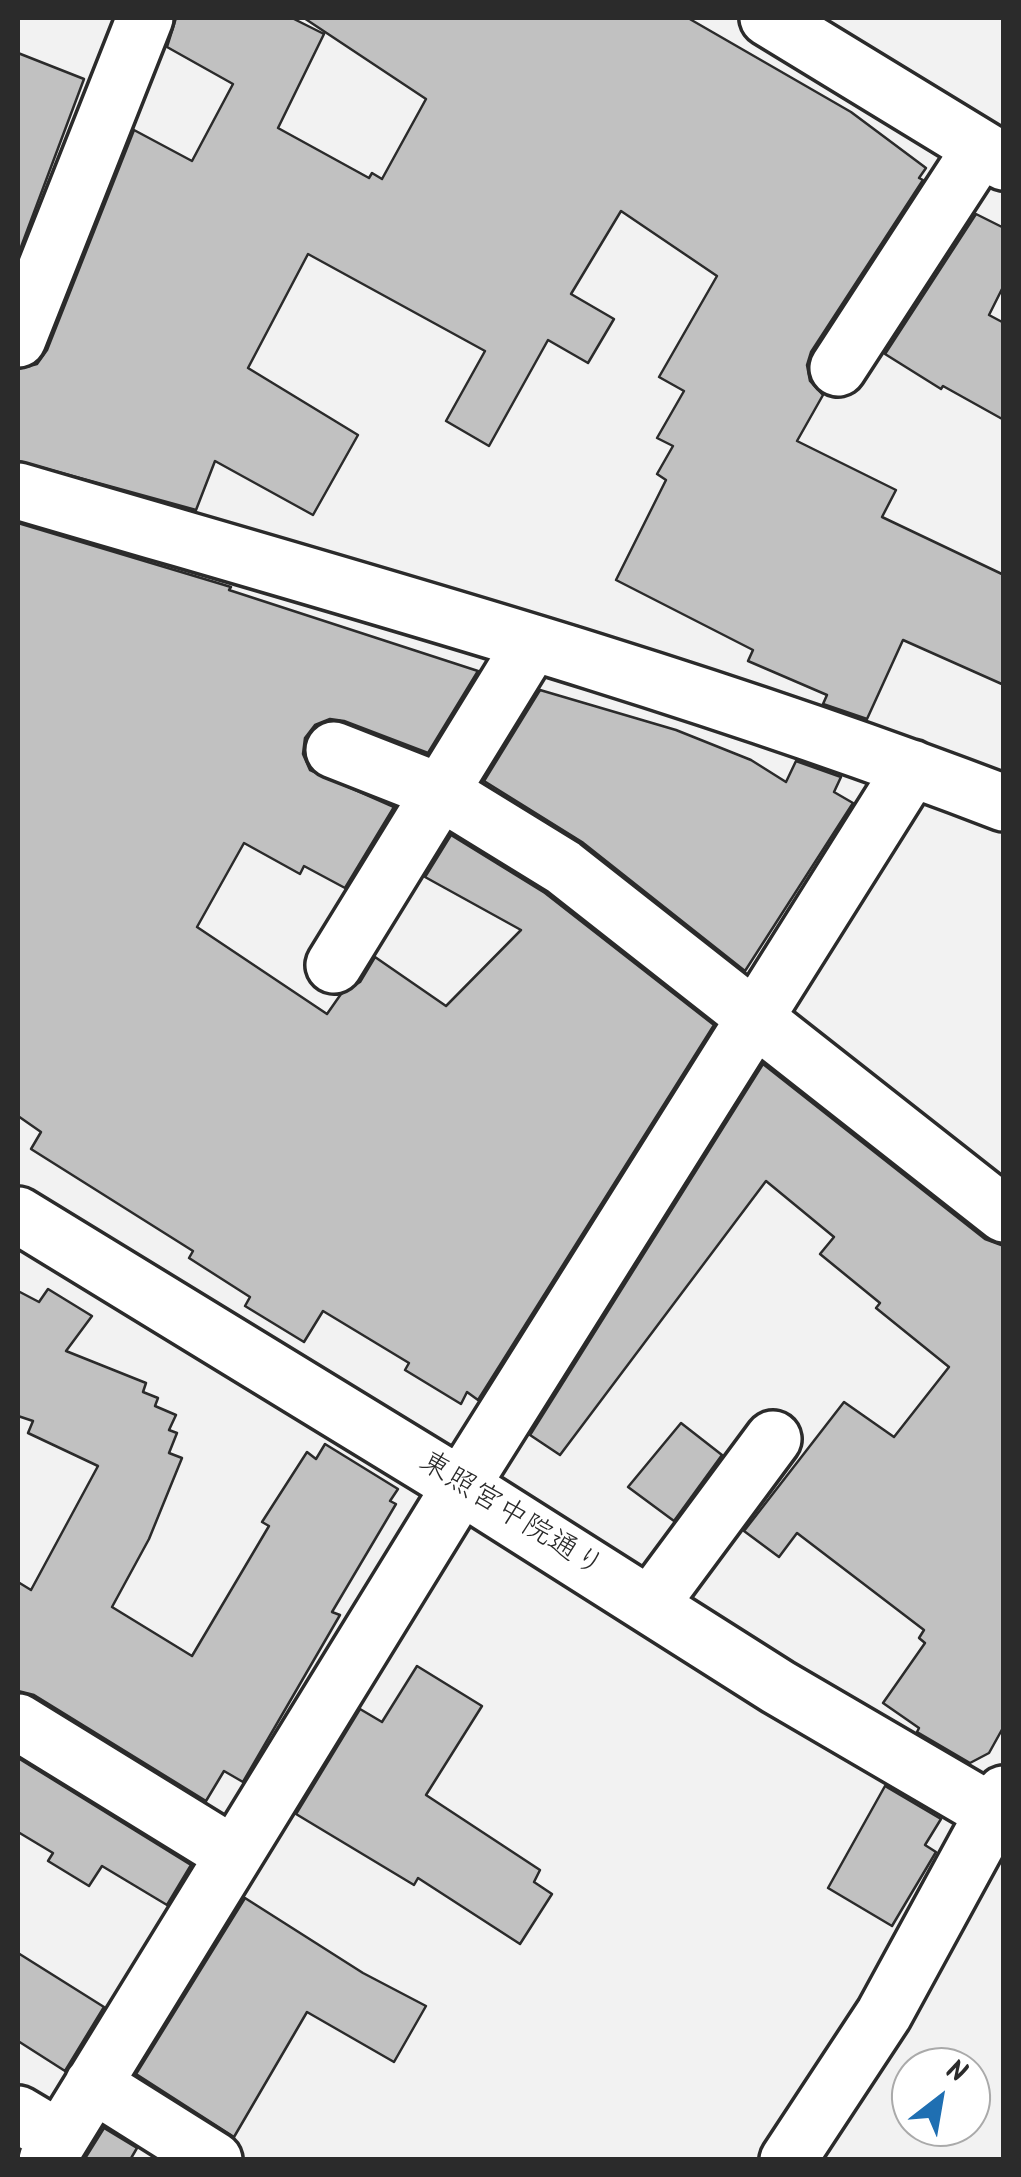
<!DOCTYPE html>
<meta charset="utf-8">
<style>
body{margin:0}
#map{position:relative;width:1021px;height:2177px;overflow:hidden;background:#f2f2f2;font-family:Kalam,sans-serif}
canvas{display:block}
.frame{position:absolute;inset:0;border:20px solid #2b2b2b;pointer-events:none}
.north{position:absolute;left:891px;top:2047px;width:100px;height:100px;box-sizing:border-box;background:#fff;border:2px solid #aaa;border-radius:50%;rotate:31deg;font-size:28px;font-weight:700;line-height:40px;text-align:center;color:#2b2b2b}
.north::after{content:'';display:block;margin:auto;width:35px;height:45px;background:#1f6fb2;clip-path:polygon(50% 0,100% 100%,50% 72%,0 100%)}
</style>
<div id="map">
<canvas width="1021" height="2177"></canvas>
<div class="frame"></div>
<div class="north">N</div>
</div>
<script>
const g = document.querySelector('canvas').getContext('2d');
g.lineJoin = 'round';
function fill(path, color) { g.fillStyle = color; g.fill(path, 'evenodd'); }
function stroke(path, color, width, dash) { g.strokeStyle = color; g.lineWidth = width; g.lineCap = dash ? 'butt' : 'round'; g.setLineDash(dash || []); g.stroke(path); }
function write(font, color, halo, rows, align = 'center') {
  g.font = font + ' Kalam,"Klee One",sans-serif'; g.lineWidth = 8; g.setLineDash([]); g.textBaseline = 'middle'; g.strokeStyle = halo; g.fillStyle = color; for (const [text, x, y, turn = 0] of rows) {
    g.save(); g.translate(x, y); g.rotate((+turn || 0) * Math.PI / 180); g.textAlign = isNaN(turn) ? turn : align; if (halo) g.strokeText(text, 0, 0); g.fillText(text, 0, 0); g.restore();
  }
}
const building = new Path2D(`
 M176,18h116l32,16 -46,94 91,50 3,-5 10,6 44,-80 -122,-81h384l163,94 75,56 -7,10 4,2 -112,172 -4,13 3,16 13,14 -26,46 99,49 -14,27 122,58v110l-101,-45 -36,79 -44,-15 4,-9 -79,-34 5,-11 -137,-70 50,-100 -9,-6 16,-28 -16,-8 27,-47 -25,-14 58,-101 -96,-65 -50,83 43,25 -26,44 -40,-23 -59,106 -43,-25 39,-70 -177,-97 -60,114 110,67 -45,80 -98,-54 -19,49 -178,-49v-92l19,-5 10,-14 87,-220 58,31 41,-77 -66,-37z
 M18,53l66,26 -66,176z
 M976,214l28,14v57l-15,30 15,8v97l-61,-34 -2,3 -56,-35z
 M18,523l213,64 -2,3 249,81 -50,82 -84,-32 -14,-2 -15,6 -10,13 -2,16 7,16 84,37 -49,81 -41,-22 -4,8 -56,-31 -47,84 130,87 14,-20 19,-12 15,-25 71,49 75,-76 -96,-53 26,-42 94,58 169,132 -236,375 -11,-8 -6,12 -56,-34 4,-7 -86,-52 -19,31 -59,-36 5,-9 -61,-39 4,-7 -162,-102 10,-17 -23,-16z
 M540,690l136,40 75,30 35,22 10,-21 45,16 -7,15 19,11 -108,168 -163,-129 -98,-61z
 M763,1064l222,175 19,7v480l-15,27 -19,10 -53,-31 2,-4 -36,-25 42,-60 -6,-5 5,-8 -127,-97 -18,24 -35,-26 100,-129 50,35 55,-70 -73,-59 4,-5 -60,-49 14,-17 -68,-56 -206,274 -30,-20z
 M48,1289l44,27 -26,35 80,32 -3,9 15,6 -3,8 21,9 -7,15 8,3 -8,20 13,5 -33,81 -37,68 80,49 77,-130 -7,-4 45,-70 9,7 9,-15 73,45 -8,12 6,3 -64,108 8,3 -97,167 -19,-11 -18,30 -172,-106 -16,-4v-109l13,8 67,-124 -70,-33 5,-12 -15,-5v-125l21,11z
 M681,1423l41,32 -48,66 -46,-34z
 M417,1666l65,40 -56,89 114,75 -6,12 18,12 -32,50 -102,-66 -4,7 -118,-71 64,-105 22,13z
 M18,1758l173,107 -24,40 -65,-39 -13,20 -41,-25 5,-8 -35,-21z
 M885,1786l56,33 -16,26 11,7 -44,74 -64,-38z
 M245,1898l118,75 63,33 -32,56 -87,-50 -73,125 -98,-63z
 M18,1953l86,54 -39,64 -47,-30z
 M104,2128l33,20 -7,12h-46z`);
fill(building, '#c1c1c1');
stroke(building, '#2b2b2b', 2.5);
const minor = new Path2D(`
 M768,18l236,144
 M18,339l127,-321
 M838,368l143,-220
 M18,491c330,97 664,188 986,312
 M334,750l107,42 122,75 441,347
 M334,965l198,-322
 M18,1215l443,271 317,201 226,132
 M650,1605l123,-166
 M18,1722l216,133
 M93,2084l121,76
 M18,2114l42,25
 M47,2160l414,-674 451,-718
 M788,2160l96,-146 120,-220`);
stroke(minor, '#2b2b2b', 62);
stroke(minor, '#fff', 55);
write('30px', '#2b2b2b', '#fff', [
 ["東照宮中院通り",510,1517,32]
]);
</script>
